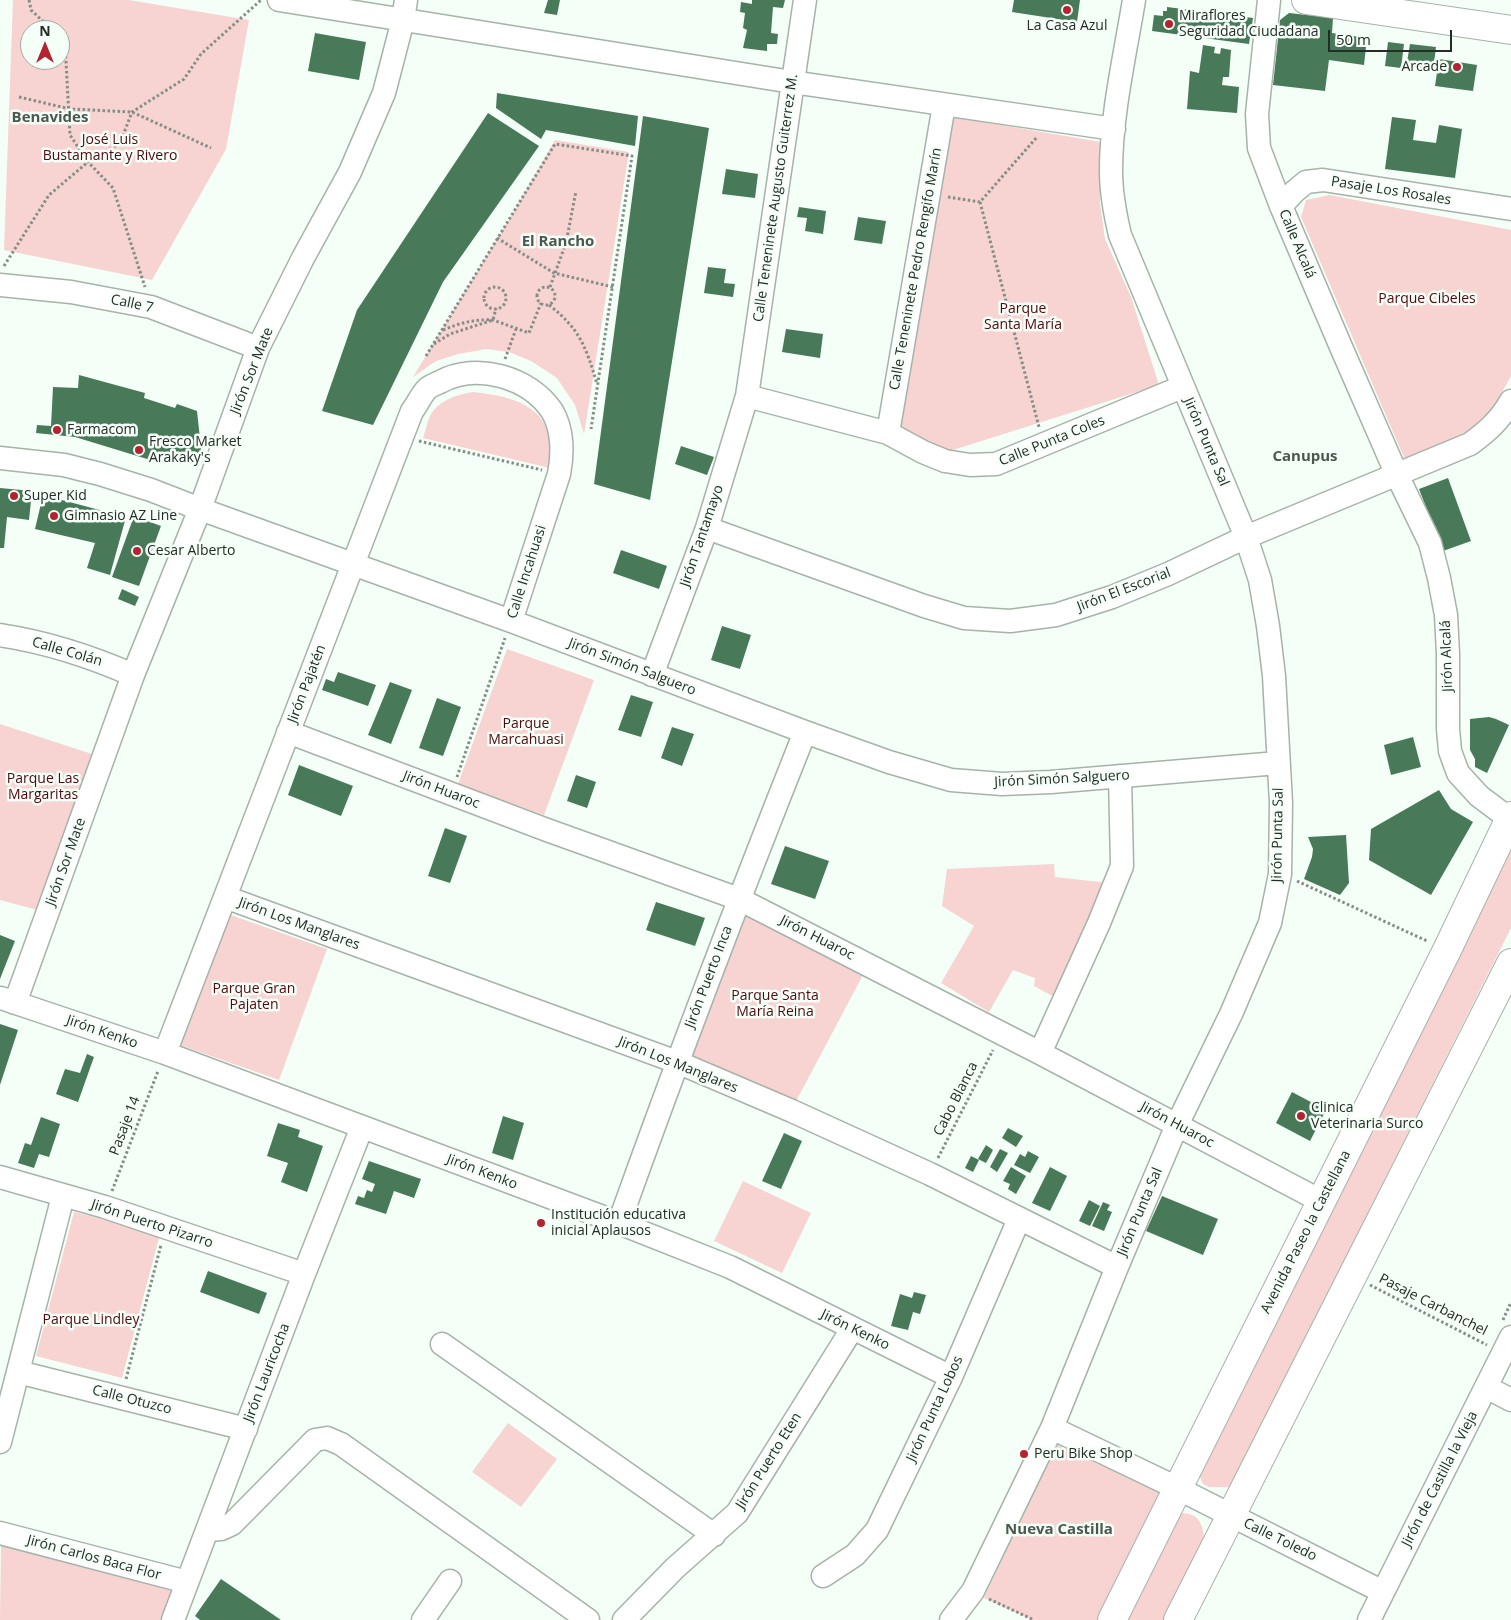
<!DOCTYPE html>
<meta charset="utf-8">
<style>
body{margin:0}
#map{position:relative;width:1511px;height:1620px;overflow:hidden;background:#f4fff7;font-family:"Open Sans",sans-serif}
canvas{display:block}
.north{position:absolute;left:20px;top:20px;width:50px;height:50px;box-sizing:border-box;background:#f4fff7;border:1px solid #a2aaa4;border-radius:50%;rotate:0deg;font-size:14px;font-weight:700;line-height:20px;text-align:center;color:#262b27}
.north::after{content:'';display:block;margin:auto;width:18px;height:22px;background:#b52331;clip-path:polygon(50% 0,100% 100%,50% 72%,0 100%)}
.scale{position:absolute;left:1328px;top:30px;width:124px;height:22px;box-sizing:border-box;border:2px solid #262b27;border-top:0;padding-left:6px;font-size:15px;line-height:18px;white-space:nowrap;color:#262b27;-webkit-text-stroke:4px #f4fff7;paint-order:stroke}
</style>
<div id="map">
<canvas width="1511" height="1620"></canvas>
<div class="north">N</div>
<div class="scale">50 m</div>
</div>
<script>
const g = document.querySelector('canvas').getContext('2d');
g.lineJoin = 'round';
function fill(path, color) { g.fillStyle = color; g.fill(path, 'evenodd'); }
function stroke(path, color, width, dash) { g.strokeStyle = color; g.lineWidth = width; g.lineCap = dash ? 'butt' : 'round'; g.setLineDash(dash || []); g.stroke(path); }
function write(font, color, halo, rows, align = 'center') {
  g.font = font + ' "Open Sans",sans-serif'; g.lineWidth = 5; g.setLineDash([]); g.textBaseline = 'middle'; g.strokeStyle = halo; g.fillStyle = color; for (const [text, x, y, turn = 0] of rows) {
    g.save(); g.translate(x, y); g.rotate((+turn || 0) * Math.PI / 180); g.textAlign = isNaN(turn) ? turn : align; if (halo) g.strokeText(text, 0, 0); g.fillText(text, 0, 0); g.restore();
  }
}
fill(new Path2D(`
 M13,0h116l120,20 -23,129 -74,131 -148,-30zM30,30h30v30h-30z
 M948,116l153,26 -1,61 5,36 26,58 28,88 -219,69 -41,-30z
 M555,140l74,12 -45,282 -9,-29 -18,-27 -26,-17 -22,-9 -23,-3 -28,5 -22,7 -23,16 104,-171z
 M1330,195l181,35v146l-20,36 -25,20 -61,28 -104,-243 5,-17z
 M473,392c34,4 69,10 78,48 2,8 0,20 -1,28l-127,-30c3,-8 5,-21 10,-27 10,-12 26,-17 40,-19z
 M507,649l87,31 -50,135 -86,-31z
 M0,724l98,32 -53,156 -45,-12z
 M1511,843v85l-281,559h-21l-6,-3 -3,-7 -2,-11z
 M1054,864l1,13 54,6 -53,115 -22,-12 1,-8 -22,-8 -24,42 -48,-29 33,-57 -32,-20 5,-37z
 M741,913l123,60 -70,132 -111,-46z
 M228,914l99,35 -48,131 -99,-35z
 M743,1181l68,32 -29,60 -68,-32z
 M74,1212l86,22 -38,144 -86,-22z
 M508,1423l49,36 -36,48 -49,-35z
 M1056,1444l106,50 -59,126h-71l-48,-22z
 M1181,1513c18,0 22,11 23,26l-40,81h-45z
 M1,1546l173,44 -14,30h-160z`), '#f7d3d1');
fill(new Path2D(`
 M548,0h12l-3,15 -13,-2z
 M752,0h33l-2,8 -10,-1 -2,26 7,1 -1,10h-10v7l-24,-3 4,-18 -4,-2 2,-15 -5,-1 1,-10 11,2z
 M1014,0h66l-3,22 -65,-10z
 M1167,7l86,11 -4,26 -97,-13 2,-16 9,1v-5h4z
 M1289,13l44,5 -1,15 35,5 -3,27 -35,-5 -4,31 -52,-6 7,-65z
 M315,33l51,9 -7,38 -51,-9z
 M1388,42l16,2 -3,24 -16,-2z
 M1410,44l26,3 -3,25 -27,-4z
 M1203,45l12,2 -1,6 6,1 1,-6 10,2 -2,27h-6l-1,8 17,2 -2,26 -50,-4 3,-38 9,2z
 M1439,59l38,6 -4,26 -38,-5z
 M497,93l141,23 -3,30 -89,-16 -5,9 -45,-31z
 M488,113l51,33 -96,136 -70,143 -51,-14 35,-101z
 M643,116l66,12 -59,372 -56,-16z
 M1392,117l24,3 -3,20 23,3 3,-18 23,4 -7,49 -70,-9z
 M726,169l32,5 -3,24 -33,-4z
 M799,207l27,4 -3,23 -18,-3 2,-13 -10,-1z
 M858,217l28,4 -4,23 -28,-4z
 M708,267l18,2 -2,14 11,1 -2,13 -29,-4z
 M786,329l37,5 -3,24 -38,-6z
 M79,375l66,18 -1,5 31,10 2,-4 20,7 5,46 -45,5 -82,-25 -39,-4 1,-8 14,1 2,-39 25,1z
 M681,446l33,11 -7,18 -32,-11z
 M1448,478l23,63 -28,10 -24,-62z
 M0,488l32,3 -3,29 -22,-3 -3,31h-4z
 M43,495l83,22 -16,58 -23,-7 8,-25 -60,-14z
 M134,516l27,10 -22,60 -27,-9z
 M621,550l46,16 -8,23 -46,-16z
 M122,589l17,8 -4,9 -17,-7z
 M722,626l29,9 -11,34 -29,-9z
 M338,672l38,13 -8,21 -46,-16 4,-11 8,3z
 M390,682l22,8 -21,54 -23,-9z
 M631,695l22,7 -12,35 -23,-7z
 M437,698l24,9 -18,49 -24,-8z
 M1489,717l7,2 13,6 -22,48 -12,-6v-8l-5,-9v-31z
 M672,727l22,7 -12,32 -21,-8z
 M1413,737l8,30 -30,8 -7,-30z
 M299,765l54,21 -12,30 -53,-21z
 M576,775l20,7 -9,26 -20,-7z
 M1439,790l12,19 22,13 -42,73 -62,-35 2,-31z
 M445,828l22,8 -17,47 -22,-7z
 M1346,835l3,48 -9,12 -36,-16 8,-22 1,-8 -5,-12z
 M785,846l44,15 -14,38 -44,-15z
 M656,902l49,16 -10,28 -49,-16z
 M0,935l15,6 -15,38z
 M0,1024l18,6 -18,55z
 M87,1054l7,3 -16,45 -22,-8 9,-25 15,4z
 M1292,1092l34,18 -16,31 -34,-18z
 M503,1116l21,7 -11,37 -21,-7z
 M41,1117l19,7 -11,33 -10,-3 -5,14 -16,-5 7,-20 6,2z
 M278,1123l22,7 -2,7 25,9 -16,46 -26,-10 7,-19 -21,-7z
 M1008,1128l15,8 -7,11 -14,-9z
 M784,1133l18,8 -21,48 -19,-8z
 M986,1145l7,5 -7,13 -8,-4z
 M1000,1149l8,4 -11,19 -7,-5z
 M1028,1151l11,6 -9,16 -16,-8 6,-11 5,3z
 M971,1156l8,4 -6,12 -8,-4z
 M369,1161l52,18 -7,19 -20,-7 -8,23 -31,-10 3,-8 6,2 3,-8 5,2 3,-8 -13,-5z
 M1011,1167l15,9 -10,18 -8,-5 2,-5 -7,-3z
 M1050,1167l17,9 -17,35 -18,-8z
 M1162,1196l56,23 -15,36 -57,-24z
 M1089,1200l11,6 -10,20 -11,-5z
 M1103,1202l7,3 -3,5 5,2 -8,19 -12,-5z
 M208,1271l59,22 -8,21 -59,-22z
 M914,1292l12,3 -6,19 -7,-2 -5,18 -17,-4 9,-32 12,4z
 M221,1579l60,41h-81l-5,-4z`), '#487a59');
const minor = new Path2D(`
 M279,0l513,82 322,47
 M1269,0l-12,114 2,34 22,58 60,141 56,128 33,68 9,35 7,37 2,39v75l2,22 8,22 21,23 32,24
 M1281,206l13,-14 12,-10 17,-2 188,29
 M0,285l71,7 80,15 107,41
 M747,396l141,37 35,19 22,9 25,4 26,-1 186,-77
 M888,433l56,-328
 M0,458l64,7 36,9 51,16 49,19 311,112 294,111 84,30 62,18 51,4 49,-2 227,-19
 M707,528l217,78 40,12 46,3 46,-6 56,-18 56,-23 78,-37 224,-93c18,-13 30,-24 41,-43
 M0,635c46,7 90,21 133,40
 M652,675l55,-147 40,-132 58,-396
 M288,732l259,98 192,69 301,154 281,148
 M225,897l452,165 115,49 138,63 187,93
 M1,998l164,55 454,170 111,44 221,110
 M15,1003l118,-328 67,-166 58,-161 45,-90 47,-86 34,-79 19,-73 3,-20
 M165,1053l247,-642c5,-6 9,-16 15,-22 3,-3 9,-5 13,-7 37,-20 89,-5 112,29 11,18 11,43 7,63l-48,147
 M1040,1053l59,-130 23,-57 -2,-90
 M0,1177l105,30 199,67
 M619,1223c59,-165 121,-328 186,-491
 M442,1344l272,191
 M18,1372l228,57
 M1486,1387l25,13
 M1052,1428l125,60 206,104
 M0,1442l63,-246
 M208,1530l13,-1 11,-5 83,-84 12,-2 14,6 247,176
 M0,1533l187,49
 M823,1576l32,-21 22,-25 74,-153 68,-158
 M173,1620l131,-346 58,-147
 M423,1620l27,-39
 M624,1620l51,-52 62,-55 115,-184
 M951,1620l22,-29 79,-163 65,-161 60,-142 54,-111 39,-91 10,-49 1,-71 -7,-127 -6,-50 -8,-46 -14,-43 -126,-302c-5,-21 -9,-42 -9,-64 0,-56 14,-116 23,-171
 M1369,1620l142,-283`);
const major = new Path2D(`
 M1306,0l205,30
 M1112,1620l335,-670 64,-134
 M1178,1620l333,-657`);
stroke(minor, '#a6b3a9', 25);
stroke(major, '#a6b3a9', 30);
stroke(new Path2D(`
 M29,0l2,10 21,20
 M60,38l5,5 5,92 18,27 25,26 32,99
 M19,97l51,12 62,3 79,36
 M948,197l32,5 57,-65
 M980,202l59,225
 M497,238l57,35 59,14
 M4,266l45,-71 39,-33 32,-19 12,-31 52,-33 17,-25 60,-54
 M537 296a9 9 0 1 1 18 0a9 9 0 1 1-18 0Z
 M550,287l16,-44 10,-52
 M484 298a11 11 0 1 1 22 0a11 11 0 1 1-22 0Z
 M549,305c31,24 37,42 48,79
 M443,330c17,-7 31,-11 50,-10l36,13 12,-30
 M434,344l16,-10 43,-14 3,-12
 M426,356l129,-212 77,12 -41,273
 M505,359l11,-30
 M419,441l123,29
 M457,777l48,-139
 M1297,881l130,60
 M938,1158l55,-108
 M112,1191l46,-120
 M1370,1285l117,60
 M1503,1320l8,-18
 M126,1379l35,-134
 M989,1599l45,21`), '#858d87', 3, [2.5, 2.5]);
stroke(minor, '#fff', 22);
stroke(major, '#fff', 28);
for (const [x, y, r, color] of [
 [1067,10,5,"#b52331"],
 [1169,24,5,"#b52331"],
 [1457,67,5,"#b52331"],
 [57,430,5,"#b52331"],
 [139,450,5,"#b52331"],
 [14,496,5,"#b52331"],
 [54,516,5,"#b52331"],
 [137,551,5,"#b52331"],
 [1301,1116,5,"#b52331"],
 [541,1223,5,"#b52331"],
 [1024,1454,5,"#b52331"]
]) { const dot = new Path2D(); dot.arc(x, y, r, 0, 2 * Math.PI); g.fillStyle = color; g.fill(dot); stroke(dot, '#f4fff7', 2); }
write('14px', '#262b27', '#f4fff7', [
 ["Miraflores",1179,16],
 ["Seguridad Ciudadana",1179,32],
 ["La Casa Azul",1067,26,"center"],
 ["Arcade",1447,67,"right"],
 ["Farmacom",67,430],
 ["Fresco Market",149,442],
 ["Arakaky's",149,458],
 ["Super Kid",24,496],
 ["Gimnasio AZ Line",64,516],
 ["Cesar Alberto",147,551],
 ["Clinica",1311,1108],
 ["Veterinaria Surco",1311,1124],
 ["Institución educativa",551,1215],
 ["inicial Aplausos",551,1231],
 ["Peru Bike Shop",1034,1454]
], 'left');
write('14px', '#530810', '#f4fff7', [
 ["José Luis",110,140],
 ["Bustamante y Rivero",110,156],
 ["Parque Cibeles",1427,299],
 ["Parque",1023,309],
 ["Santa María",1023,325],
 ["Parque",526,724],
 ["Marcahuasi",526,740],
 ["Parque Las",43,779],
 ["Margaritas",43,795],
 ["Parque Gran",254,989],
 ["Pajaten",254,1005],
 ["Parque Santa",775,996],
 ["María Reina",775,1012],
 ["Parque Lindley",91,1320]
]);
write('14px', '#262b27', '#f4fff7', [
 ["Pasaje Los Rosales",1391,191,9],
 ["Calle Teneninete Augusto Guiterrez M.",776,198,-82],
 ["Calle Alcalá",1297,244,67],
 ["Calle Teneninete Pedro Rengifo Marín",916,269,-80],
 ["Calle 7",132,304,12],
 ["Jirón Sor Mate",252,371,-68],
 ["Calle Punta Coles",1052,441,-22],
 ["Jirón Punta Sal",1206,442,67],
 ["Jirón Tantamayo",702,536,-71],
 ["Calle Incahuasi",527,572,-72],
 ["Jirón El Escorial",1124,590,-21],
 ["Calle Colán",67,652,16],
 ["Jirón Alcalá",1447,656,-92],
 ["Jirón Simón Salguero",632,667,21],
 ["Jirón Pajatén",307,684,-69],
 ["Jirón Simón Salguero",1062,779,-3],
 ["Jirón Huaroc",441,790,21],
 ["Jirón Punta Sal",1278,835,-89],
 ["Jirón Sor Mate",66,862,-70],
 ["Jirón Los Manglares",299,924,20],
 ["Jirón Huaroc",817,938,27],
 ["Jirón Puerto Inca",709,977,-69],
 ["Jirón Kenko",102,1032,19],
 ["Jirón Los Manglares",678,1065,22],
 ["Cabo Blanca",956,1099,-63],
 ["Jirón Huaroc",1177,1125,28],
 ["Pasaje 14",125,1126,-69],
 ["Jirón Kenko",482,1172,21],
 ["Jirón Punta Sal",1140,1212,-67],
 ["Jirón Puerto Pizarro",152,1224,18],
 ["Avenida Paseo la Castellana",1306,1232,-63],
 ["Pasaje Carbanchel",1433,1305,27],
 ["Jirón Kenko",855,1330,26],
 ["Jirón Lauricocha",267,1373,-69],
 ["Calle Otuzco",132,1400,14],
 ["Jirón Punta Lobos",935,1409,-65],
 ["Jirón Puerto Eten",769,1461,-58],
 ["Jirón de Castilla la Vieja",1440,1479,-63],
 ["Calle Toledo",1280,1540,26],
 ["Jirón Carlos Baca Flor",94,1558,15]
]);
write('bold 15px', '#4c574f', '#f4fff7', [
 ["Benavides",50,118],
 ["El Rancho",558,242],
 ["Canupus",1305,457],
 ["Nueva Castilla",1059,1530]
]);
</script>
